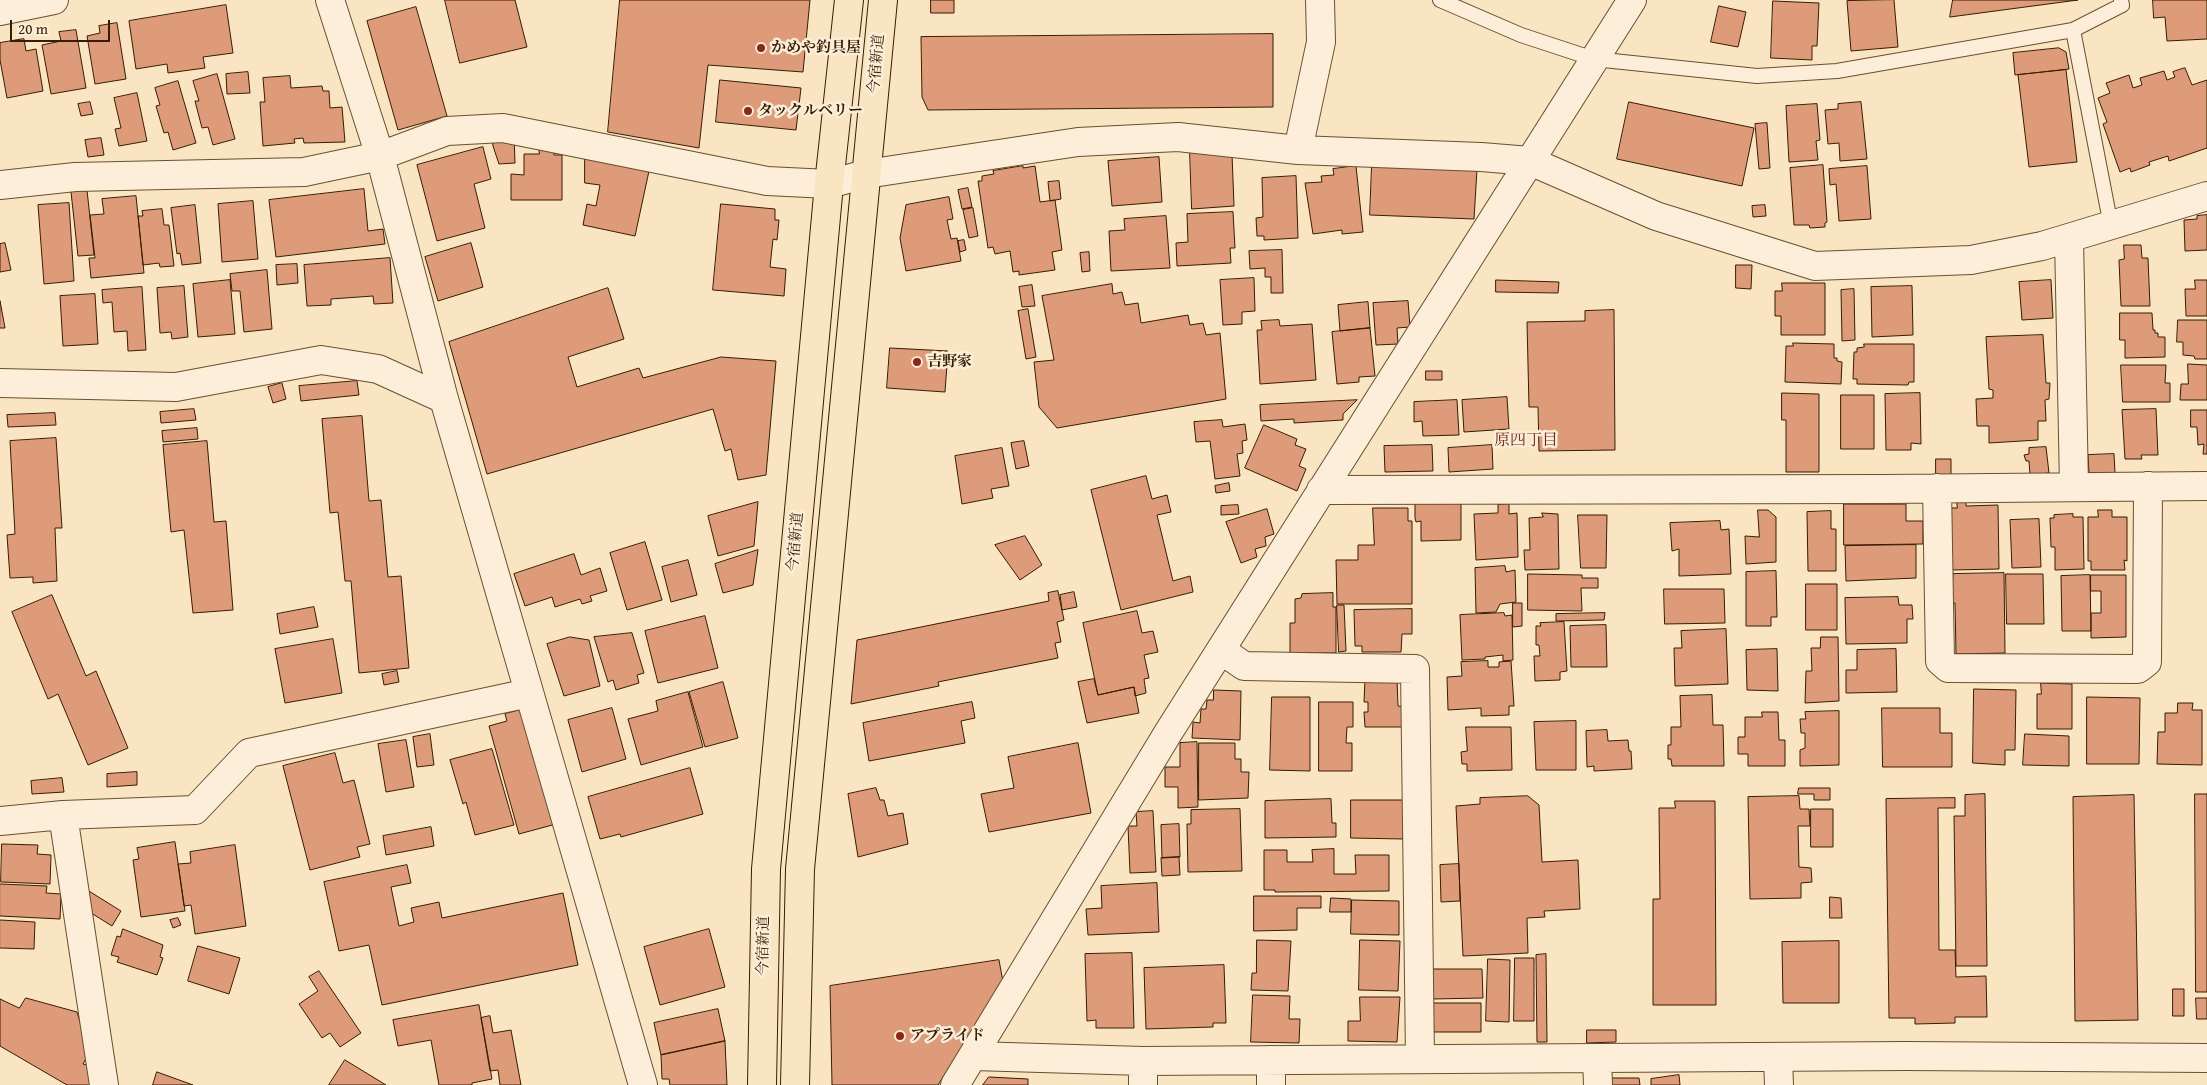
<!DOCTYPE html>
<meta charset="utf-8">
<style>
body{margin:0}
#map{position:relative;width:2207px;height:1085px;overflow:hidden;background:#fae5c3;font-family:"Gentium Book Plus",serif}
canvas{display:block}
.scale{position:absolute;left:10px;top:20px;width:100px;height:22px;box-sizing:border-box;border:2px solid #371d00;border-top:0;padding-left:6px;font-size:15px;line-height:18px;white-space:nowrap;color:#371d00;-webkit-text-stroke:4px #fceed8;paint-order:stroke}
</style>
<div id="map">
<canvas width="2207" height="1085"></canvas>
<div class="scale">20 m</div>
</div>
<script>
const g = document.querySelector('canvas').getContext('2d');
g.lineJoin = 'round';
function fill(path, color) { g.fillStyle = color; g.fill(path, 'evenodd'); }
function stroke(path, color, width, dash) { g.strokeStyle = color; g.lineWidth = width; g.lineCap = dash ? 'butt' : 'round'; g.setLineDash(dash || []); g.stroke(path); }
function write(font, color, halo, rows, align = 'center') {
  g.font = font + ' "Gentium Book Plus","Noto Serif JP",serif'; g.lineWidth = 5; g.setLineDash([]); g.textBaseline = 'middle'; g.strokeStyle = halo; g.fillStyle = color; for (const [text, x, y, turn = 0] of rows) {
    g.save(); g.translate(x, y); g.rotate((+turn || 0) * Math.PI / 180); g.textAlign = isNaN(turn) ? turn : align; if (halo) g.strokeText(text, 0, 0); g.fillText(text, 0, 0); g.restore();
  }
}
const building = new Path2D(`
 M445,0h70l12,47 -67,16z
 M620,0h190l-7,72 -95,-7 -9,83 -91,-16z
 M931,0h23v13h-23z
 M1894,0l4,47 -47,4 -4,-50z
 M1953,0h125l-128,17z
 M2153,0h54v39l-40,2 -2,-24 -11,1z
 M1773,1l46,2 -2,43h-5v14l-41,-2z
 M226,5l7,48 -30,4 2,11 -37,5 -1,-9 -31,5 -7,-48z
 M1719,6l27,6 -8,35 -27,-5z
 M416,7l31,109 -49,14 -31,-109z
 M117,23l9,56 -31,5 -8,-48 13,-3 -1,-7z
 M76,30l10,58 -35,6 -9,-49 19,-4 -2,-9z
 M1273,34v73l-345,3 -6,-13 -1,-60z
 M24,39l2,12 10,-2 7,42 -36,7 -7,-38v-17z
 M2059,48l7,4 3,17 -54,6 -2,-22z
 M2185,68l7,17 15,-5v68l-38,13 -1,-5 -19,6 1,3 -19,7 -1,-4 -10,4 -17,-48 4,-2 -9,-24 12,-5 -4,-10 23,-8 4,13 9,-3 -2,-7 24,-7 3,9 8,-3 -2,-5z
 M2066,70l11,92 -48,5 -11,-92z
 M248,72l2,21 -23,1 -1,-20z
 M217,74l18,65 -22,6 -5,-18 -6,1 -7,-27h4l-6,-20z
 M290,76l1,12 31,-2 1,5h6l1,17 12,-1 3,35 -41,1 -1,-5 -9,1 1,4 -32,3 -3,-44h5l-2,-24z
 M720,80l81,8 -5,42 -80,-8z
 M178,81l18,62 -23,7 -5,-18 -4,1 -8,-27 4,-1 -5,-17z
 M137,93l10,48 -28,5 -4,-17 6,-1 -7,-30z
 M90,102l3,12 -12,2 -3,-12z
 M1629,102l125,26 -12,58 -125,-27z
 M1861,102l6,57 -27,2 -1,-18 -11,1 -3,-34 13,-1v-5z
 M1817,104l3,36 -4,1 2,19 -29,2 -3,-56z
 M1767,123l3,45 -11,1 -4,-45z
 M514,135l1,28 -16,1 -6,-18 -1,-10z
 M101,138l3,17 -16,2 -3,-17z
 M483,147l8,32 -17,5 11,44 -48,13 -20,-76z
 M539,147h15v8h8v45h-51v-26l13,1v-21h15z
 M1190,152l42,2 2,52 -42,3z
 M585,157l64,14 -14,65 -52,-11 4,-21 9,2 4,-21 -15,-2z
 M1159,157l3,45 -50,4 -4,-45z
 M1372,165l105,4 -3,50 -104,-4z
 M1823,165l4,57 -2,1v4l-15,1 -1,-3h-15l-4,-57z
 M1023,166v2l12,-2 5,36 15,-2 7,50 -10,2 3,18 -36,5v-4l-6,1 -3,-21 -15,3 -2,-7 -5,1 -10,-67h4v-5l12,-2 -1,-3z
 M1356,166l7,66 -21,2v-4l-29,4 -8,-51 17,-1 -1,-6 13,-1 -1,-6z
 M1867,166l4,53 -32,2 -3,-37 -6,1 -1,-16z
 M1296,176l2,62 -34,2v-4h-7l-1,-18 7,-1 -1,-39z
 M1059,181l2,18 -11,2 -2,-19z
 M968,188l4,19 -10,2 -4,-19z
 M364,189l4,42 15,-2 2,15 -109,13 -7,-57z
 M87,190l7,65 -16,1 -7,-64z
 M136,196l8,77 -53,5 -2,-20h6l-5,-43 14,-1 -2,-15z
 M949,197l4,22 -6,1 4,19 6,-1 4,23 -55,10 -6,-33 6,-33z
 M253,201l5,58 -36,3 -4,-58z
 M69,203l5,78 -30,3 -6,-79z
 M721,204l54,5v11h4l-2,20 -4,-1 -3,28 16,2 -2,27 -71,-6z
 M195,205l6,58 -19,2 -2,-12 -3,1 -6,-46z
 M1765,205l1,11 -13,1 -1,-11z
 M973,208l5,28 -9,2 -6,-28z
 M162,209l2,16h5l5,41 -14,1 -1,-4 -16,2 -5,-49h5l-1,-5z
 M1233,212l2,36h-5l1,15 -54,3 -1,-23 12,-1 -1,-28z
 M2207,215v35l-22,1 -1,-31 13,-1v-3z
 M1166,216l4,52 -59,3 -2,-40 16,-1 -1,-11z
 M964,240l2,10 -6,2 -2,-11z
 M5,243l6,27 -11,2v-28z
 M471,243l12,44 -45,14 -13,-44z
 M2124,245h17l1,13h6l2,48h-29l-2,-46 5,-1z
 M1282,250l1,43h-12v-16h-6v-9l-15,1 -1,-18z
 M1089,252l1,19 -8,1 -2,-19z
 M390,258l3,45 -19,1 -1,-8 -42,3v6l-24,1 -3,-41z
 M297,264l1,19 -21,2 -1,-20z
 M1736,265h16l-1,24 -15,-1z
 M267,270l5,59 -28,3 -4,-41h-8l-2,-17z
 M1254,278l1,33 -13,1v12l-19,1 -3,-45z
 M230,280l5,54 -37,3 -5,-53z
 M1496,280l63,2 -1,11 -62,-1z
 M2051,280l2,38 -31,2 -3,-38z
 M2195,280h12v36h-21l-1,-27h10z
 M1782,283h43v52h-44v-19h-6v-25h7z
 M1112,284l1,10 9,-2 3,13 13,-2 3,20 47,-8 2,10 13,-2 3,12 14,-2 6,66 -169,29 -18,-21 -5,-45 20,-2 -12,-64z
 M1032,285l3,21 -13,1 -3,-20z
 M184,286l4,51 -16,2 -1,-7 -11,1 -3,-45z
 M1912,286l1,49 -41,2 -1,-50z
 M142,287l4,63 -18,1 -1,-20 -13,1 -2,-30 -9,1 -1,-13z
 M608,288l16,51 -56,18 9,30 62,-19 4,10 78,-21 55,4 -10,114 -28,5 -7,-31 -6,2 -12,-42 -226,65 -38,-132z
 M1854,289l1,51 -13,1 -1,-51z
 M95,294l3,50 -35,2 -3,-50z
 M0,301l5,27h-5z
 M1408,301l2,26 -13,1 1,16 -22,1 -3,-42z
 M1368,302l2,26 -30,3 -2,-26z
 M1028,309l8,48 -10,2 -8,-48z
 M1614,310l1,140 -76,1 -1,-44h-9l-2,-85 58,-1v-10z
 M2120,313h32l1,17h2v3h3v4h7v20l-40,1v-18h-5z
 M1279,320l1,6 32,-2 4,56 -56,4 -3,-54h5l-1,-9z
 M2178,320h29v39h-12l-1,-3 -11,-1v-13h-6z
 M1370,328l5,48 -16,1v5l-22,2 -5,-52z
 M2043,335l3,48h4l-1,16 -4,1 1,21h-8v19l-49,3v-17h-12l-1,-27 17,-1v-8l-4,-1 -3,-52z
 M1793,343l41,1v14h3v3l5,1 -1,22 -56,-2 1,-36h7z
 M1864,344h50v38h-5l-1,3 -51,-1v-5h-4l1,-27h3v-4l7,-1z
 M890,348l58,3 -3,41 -58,-4z
 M2188,364l19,1v35h-27l1,-16h7z
 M2121,365h45l-1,18h5v19h-47z
 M1426,371h16v9h-16z
 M357,381l2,14 -58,6 -2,-15z
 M282,383l4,16 -13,4 -5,-16z
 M1782,393l37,1v78h-33v-52h-4z
 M1920,393l1,51 -10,-1v7h-25l-1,-56z
 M1841,395h33v54h-33z
 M1507,397l2,32 -45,3 -2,-32z
 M1357,400l-14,14v6l-49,3v-4l-33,2 -1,-16z
 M1457,400l2,35 -36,1 -1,-15 -8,1v-20z
 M194,409l2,11 -35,3 -1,-11z
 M2156,409l2,46h-17l1,4h-17l-3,-49z
 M2191,410h16v44h-4l1,-10 -6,1 -1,-18h-6z
 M55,413l1,12 -48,2 -1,-12z
 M362,416l7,85 12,-1 7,77 13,-1 8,92 -50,5 -8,-92h-6l-7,-69 -8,1 -8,-94z
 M1222,420l1,7 22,-3 2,16 -5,1 1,12 -6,1 3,22 -25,3 -5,-38 -14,1 -2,-20z
 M1264,425l33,14 -2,6 11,4 -7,17 7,3 -9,22 -52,-23z
 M197,428l1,11 -35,3 -1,-11z
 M56,438l6,90h-7l2,53 -24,2v-6l-23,1 -3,-43 8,-1 -5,-93z
 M207,441l7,81 12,-1 7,89 -40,3 -9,-83 -13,2 -8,-87z
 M1024,441l5,25 -13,3 -5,-26z
 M1432,445l1,26 -48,1 -1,-26z
 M1492,445l1,24 -44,3 -1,-24z
 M2046,447l3,26 -19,2 -1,-14h-3l-2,-6 5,-1v-6z
 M1002,448l7,38 -18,3 2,9 -31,6 -7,-48z
 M2114,454l1,19h-26l-1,-18z
 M1936,459h15v16h-15z
 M1146,476l6,23 15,-4 4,17 -14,3 16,66 17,-5 3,16 -72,18 -30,-120z
 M1229,483l1,8 -14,2 -1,-7z
 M1461,496v44l-40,1v-20l-5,1 -1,-4v-21z
 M758,502l-4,44 -36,10 -10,-40z
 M1957,502h9v4l32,-1 1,64 -47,1 -1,-62h6z
 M1509,504v10l8,-1 1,44 -42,3 -2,-46 24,-1v-8z
 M1844,504h62v17h17v23l-79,1z
 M1238,505l1,9 -18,1v-9z
 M1373,508h35v13h4v83h-75l-1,-44h22v-15h16z
 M1267,509l7,25 -9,3 1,9 -11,3 2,8 -16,6 -15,-41z
 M1758,510h10l8,7v45l-30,2 -1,-28 14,1z
 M2098,510h14v7h15v44l-3,-1 1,10h-34v-9h-3v-44h10z
 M1831,511v18h5v42h-28l-1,-59z
 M1542,513l16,1 1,55 -34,1 -1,-20h6l-1,-32 14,-1z
 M2073,514v3h10l1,52 -29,1v-23h-4l-1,-29h4v-3z
 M1578,515h29l-1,53h-25z
 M2039,519l2,48 -29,1 -2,-48z
 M1720,521l1,9 8,-1 2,45 -52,2v-27l-7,2 -2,-28z
 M1025,536l17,29 -22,15 -25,-35z
 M645,542l17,58 -35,10 -17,-57z
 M1916,545v33l-70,3 -1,-35z
 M758,550l-5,35 -30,8 -8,-29z
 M574,554l7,21 19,-7 7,23 -17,5 2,5 -10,3 -2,-5 -25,8 -3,-10 -27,9 -11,-32z
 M688,560l9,35 -26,7 -9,-35z
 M1505,566l1,6 9,-2 1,32 -16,2 -4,8 -20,1 -1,-45z
 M1776,571l1,46h-6v9h-25v-54z
 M2004,573l1,80 -49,1 -1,-51h-5l3,-29z
 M1528,574l54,1v3h16v10h-17l1,23 -54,-1z
 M2006,574h37l1,50h-37z
 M2090,575l1,56h-29l-1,-55z
 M2091,575h35v62l-35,1v-25h10v-22h-10z
 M1806,584h31v46h-31z
 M1664,589h60l1,34 -60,1z
 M1058,591l6,29 -7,2 4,20 -6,1 3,15 -120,24 1,4 -88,18 6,-64 192,-39 -1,-8z
 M1074,592l3,15 -15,3 -2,-15z
 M1333,593v14h3v46h-46v-30h5v-24l6,-1 1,-4z
 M52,595l34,81 10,-5 32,77 -40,17 -30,-71 -10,5 -36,-87z
 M1898,597l1,8h13l1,14h-6v24l-61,1 -1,-46z
 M1513,603h9v23l-9,1z
 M1337,605h7l2,46 -7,1z
 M314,607l4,20 -38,7 -3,-20z
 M1412,609v25h-10l-1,18h-39v-6h-7l-1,-36z
 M1137,611l5,22 11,-2 5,21 -14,3 5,23 -5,1 2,14 -11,3 -1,-9 -36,8 -15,-72z
 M1504,613l1,3 7,-1 1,45 -10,1v-6l-18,2v2l-23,1 -2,-45z
 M1605,613l-1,7 -48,1v-7z
 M705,616l13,52 -60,15 -13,-52z
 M1564,622l3,49 -7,1v8l-25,1 -1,-25h6l-1,-11h-3v-19h5l-1,-3z
 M1606,625l1,42h-36l-1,-41z
 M1726,629l2,55 -53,2 -1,-38h8l-1,-17z
 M632,633l12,40 -7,2 2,8 -23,7 -3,-10 -5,2 -14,-45z
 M570,637l19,3 11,46 -36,10 -17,-52z
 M1821,637h17l1,64 -34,2 1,-32h6l-1,-23h9z
 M333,639l9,54 -57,10 -10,-54z
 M1777,649l1,42 -31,-1 -1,-40z
 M1896,649l1,43 -51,1v-23h11v-20z
 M1488,661v6h11v-5l12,-1 3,45h-5v9l-28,1v-8l-33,2 -1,-33 15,-1 -1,-14z
 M397,671l2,11 -15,3 -2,-11z
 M1094,679l4,16 36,-8 5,26 -52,10 -9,-41z
 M1397,679l1,27 6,1v20h-39l-1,-15h4v-10h-4l1,-22z
 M723,682l15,56 -33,9 -16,-55z
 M2041,683l31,1v45h-35v-35h4z
 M1974,689l42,1 -1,60h-10v15l-32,-2z
 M1214,690l27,1 -1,49 -48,-2 1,-16 7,1 1,-14h5l1,-9h6z
 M688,692l15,55 -62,18 -13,-46 30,-8 -2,-10z
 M1712,695l1,30h10l1,41h-52l-1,-7h-3v-14h3v-18h10l-1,-31z
 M1272,697h38v74l-40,-1z
 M2087,697l53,1 -1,66h-52z
 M972,702l3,16 -14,3 4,22 -96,18 -6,-38z
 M1319,702h34v25h-6l-1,16h6v28h-33z
 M2178,703h15l-1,7h10v55l-45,-1 1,-32h7v-19h12z
 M612,708l14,51 -44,13 -14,-52z
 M1882,708h58v25h12v34h-69z
 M524,709l32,115 -37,10 -30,-108 18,-5 -2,-7z
 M1839,711v54l-39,1v-16l5,-2v-15h-4l-1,-14h6l-1,-7z
 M1762,712h16l1,28h6v26h-37v-12h-10v-17h7v-20h17z
 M1576,721v49h-40l-2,-48z
 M1466,727h45l1,43 -45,1v-7h-5l-1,-12 6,-1z
 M1607,730l1,11 20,-1 1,11h2l1,18 -38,2v-5l-7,1 -1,-36z
 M430,734l4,31 -17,2 -4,-30z
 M2025,734l44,2v30l-46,-1z
 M406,740l8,47 -28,5 -8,-48z
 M1197,742l1,65 -20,1v-21h-13v-20h15v-24z
 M1078,743l13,70 -102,19 -8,-38 33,-6 -6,-31z
 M1199,743h36v16h6v13h8l-1,26 -49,2z
 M492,749l22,76 -39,10 -9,-33 -3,2 -13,-44z
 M335,753l8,30 11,-3 16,64 -13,3 3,10 -50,13 -27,-104z
 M690,768l13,46 -82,23 -1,-3 -20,5 -12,-42z
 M137,772v13l-30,2v-13z
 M62,778l2,14 -32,2 -1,-13z
 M876,788l4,12h4l4,16 15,-3 5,31 -50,13 -10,-63z
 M1799,788h31v12h-16v-6h-16z
 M1985,794l2,172h-31l-2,-150h11v-21z
 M2195,794h12v198h-11z
 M2134,795l4,225 -63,1 -2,-224z
 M1528,796l11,9 3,57 36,-2 2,49 -36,2 1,6 -18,1 1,35 -65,3 -7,-150 24,-2v-6z
 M1799,796l1,13h9l1,17h-12l1,41 12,1 1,14 -11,1v15l-51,1 -2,-102z
 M1955,798v10h-17l1,142h16l1,27 30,-1 1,41h-32v6l-40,1v-6h-26l-3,-219z
 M1331,799l1,24h4v14l-71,1v-37z
 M1351,800h54l-2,39 -52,-1z
 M1675,801h40l1,204h-63v-106h7l-1,-91h16z
 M1240,809l2,62 -54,1 -1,-48h4v-14z
 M1811,809h22v38h-22z
 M1153,811l3,61 -26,1 -2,-47h9l-1,-14z
 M1179,824l1,33 -18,1 -1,-33z
 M431,827l3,19 -48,9 -3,-19z
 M175,842l10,69 -44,6 -8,-57 6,-1 -2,-11z
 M2,844l36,1 -1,9 14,1 -1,29 -49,-2z
 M235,845l11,81 -51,8 -4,-29 -7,1 -6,-42 13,-1 -1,-11z
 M1334,849v25h22l-1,-19h34v36l-114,1v-2h-11v-40h23v12h26l-1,-12z
 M1179,857l1,18 -18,1 -1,-18z
 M1459,864l1,37 -19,1 -1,-37z
 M407,865l4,18 -20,4 8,39 15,-4 -3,-14 28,-6 3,16 121,-25 15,72 -196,40 -13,-60 -30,6 -15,-69z
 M1157,883l2,49 -71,3 -2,-26 16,-1 -1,-22z
 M0,884l47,2 -1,7 15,1 -1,25 -60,-3z
 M84,888l37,23 -9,15 -24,-15z
 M1254,896h67v12h-24v22l-43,1z
 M1830,897l11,1 1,20h-12z
 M1331,898l20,1v13h-21z
 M1352,900l47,1v34l-48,-1z
 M178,918l3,7 -8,3 -3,-8z
 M0,920l35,2 -1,27 -34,-1z
 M123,929l40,16 -3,12 3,1 -6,17 -40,-13 2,-5 -8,-2 6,-19 3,1z
 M709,929l16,58 -65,18 -16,-58z
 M1257,940l34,1 -3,50 -37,-1 1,-17h4z
 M1360,940l40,1 -2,50 -39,-1z
 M1839,941v62h-56l-1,-61z
 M198,946l42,12 -11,36 -41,-13z
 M1132,953l2,75h-38v-8l-9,1 -2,-67z
 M1546,954l1,88h-10l-1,-87z
 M1515,958h19v63h-20z
 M1488,959l22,1 -1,62 -23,-1z
 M999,960l4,22 -65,103h-106l-2,-99z
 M1224,965l2,58h-13v4l-67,2 -2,-61z
 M1433,969h49l1,29 -50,1z
 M319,971l42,62 -21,14 -10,-14 -8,5 -23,-34 19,-13 -9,-14z
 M2173,989h11v27h-11z
 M1253,995l37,1 -1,23h11l-1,24 -48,-1z
 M1360,997h40l-3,45 -49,-1v-20h12z
 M26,998l51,14 12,41 -6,11 9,2 2,19h-27l-67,-39v-47l19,9z
 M2196,998h11v21h-10z
 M1432,1003h49v29h-49z
 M479,1005l13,74 -20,4v2h-33l-8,-45 -33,6 -5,-26z
 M718,1009l7,32 -64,14 -7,-32z
 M490,1016l3,17 18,-3 10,55h-21l-2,-15 -8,1 -9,-53z
 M1587,1030h29v12l-29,1z
 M725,1041l2,44h-57l-1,-6h-7l-1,-24z
 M345,1060l41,25h-57z
 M157,1072l36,13h-40z
 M1679,1075l1,10h-29v-6z
 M989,1077l39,2v6h-45z
 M1609,1078h30l1,7h-31z`);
fill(building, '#de9b79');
stroke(building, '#371d00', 1);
const service = new Path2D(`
 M1440,0l81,35 73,24 163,17 80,-5 236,-41 49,-25 -1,-5
 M2073,30l38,196`);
const minor = new Path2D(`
 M330,0l50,156 64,243 199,686
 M0,11l54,-11
 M1298,150l23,-108 -1,-42
 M0,185l75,-8 229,-5 76,-16 67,-25 56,-3 264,53 62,3 37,-10 212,-32 100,-5 120,13 183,7 49,4 126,55 159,50 156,-6 71,-14 165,-50
 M2069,238l5,248
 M0,383l176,4 145,-27 57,9 66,30
 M1937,488l3,173 8,7 190,1 9,-7 1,-176
 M1321,490l564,-1 322,-3
 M1221,650l23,16 171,3 5,389
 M63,815l41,270
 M0,821l63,-6 132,-5 54,-57 280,-60
 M973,1056l170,5 763,-5 301,2
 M1778,1057l1,28
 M1597,1058l1,27
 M1271,1060v25
 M1143,1061v24
 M955,1085l213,-352 464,-733`);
const trunk = new Path2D(`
 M762,1085l4,-216 63,-685 20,-184
 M795,1085l5,-216 83,-869`);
stroke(service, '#684f31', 16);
stroke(minor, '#684f31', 30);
stroke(trunk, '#371d00', 30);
stroke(service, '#fceed8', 14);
stroke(minor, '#fceed8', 28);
stroke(trunk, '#fae5c3', 28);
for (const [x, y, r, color] of [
 [761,48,5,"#8f2418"],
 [748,111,5,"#8f2418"],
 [917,362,5,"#8f2418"],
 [900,1036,5,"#8f2418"]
]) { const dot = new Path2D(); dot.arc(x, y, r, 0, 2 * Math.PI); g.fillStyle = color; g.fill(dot); stroke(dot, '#fceed8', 2); }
write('bold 15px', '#371d00', '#fceed8', [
 ["かめや釣具屋",771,48],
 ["タックルベリー",758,111],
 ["吉野家",927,362],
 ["アプライド",910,1036]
], 'left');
write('15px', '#371d00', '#fceed8', [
 ["今宿新道",877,64,-85],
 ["今宿新道",796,542,-85],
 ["今宿新道",764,946,-89]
]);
write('16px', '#7a1f14', '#fceed8', [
 ["原四丁目",1526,441]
]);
</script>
